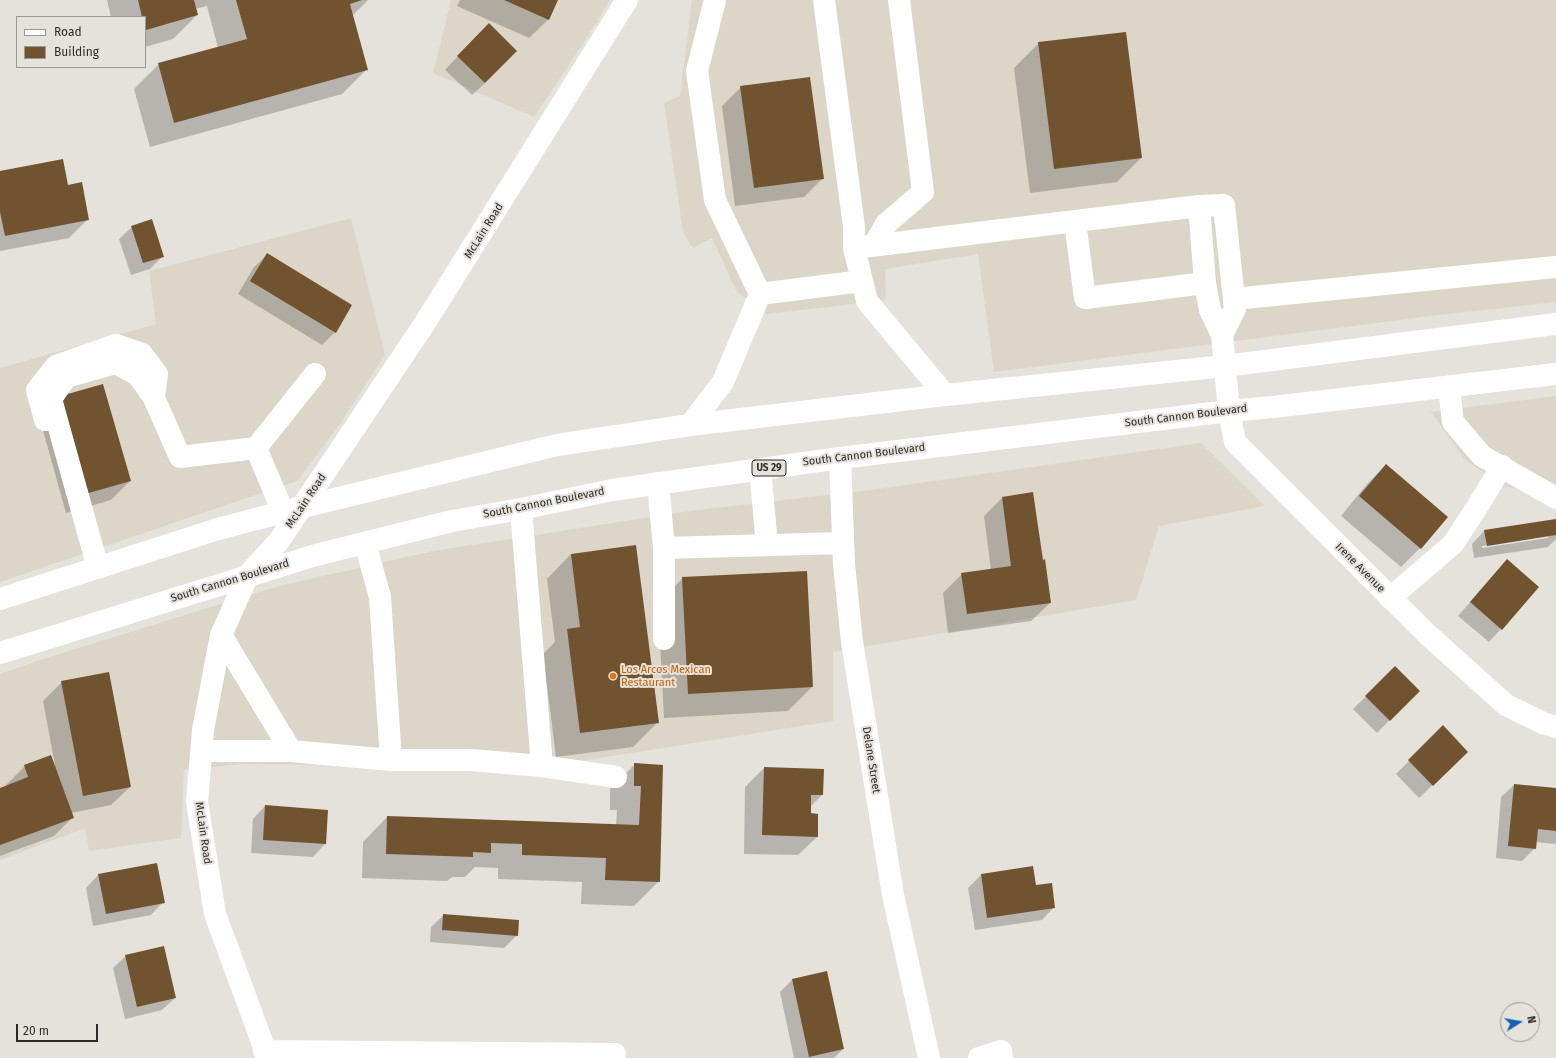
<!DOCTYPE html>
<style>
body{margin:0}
#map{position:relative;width:1556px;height:1058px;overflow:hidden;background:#e5e2db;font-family:"Fira Sans",sans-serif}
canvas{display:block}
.legend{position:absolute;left:16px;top:16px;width:130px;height:52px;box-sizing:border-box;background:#e5e2db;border:1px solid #9b9993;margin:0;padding:5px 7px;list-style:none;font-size:12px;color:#2c2b28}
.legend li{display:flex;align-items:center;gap:8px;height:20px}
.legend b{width:20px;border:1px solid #9b9993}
.north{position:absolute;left:1500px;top:1002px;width:40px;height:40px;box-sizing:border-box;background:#e5e2db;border:1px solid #9b9993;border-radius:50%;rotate:79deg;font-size:11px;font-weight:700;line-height:16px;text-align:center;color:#2c2b28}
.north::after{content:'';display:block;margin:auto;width:14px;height:18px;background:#1363b2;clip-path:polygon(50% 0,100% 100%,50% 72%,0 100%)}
.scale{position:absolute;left:16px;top:1024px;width:82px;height:18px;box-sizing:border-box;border:2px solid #2c2b28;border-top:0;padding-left:5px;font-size:12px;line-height:14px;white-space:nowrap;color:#2c2b28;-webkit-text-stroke:3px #e5e2db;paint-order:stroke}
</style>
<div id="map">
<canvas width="1556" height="1058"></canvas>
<ul class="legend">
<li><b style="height:5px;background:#fff"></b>Road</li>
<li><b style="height:11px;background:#715330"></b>Building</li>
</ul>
<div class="north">N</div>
<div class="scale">20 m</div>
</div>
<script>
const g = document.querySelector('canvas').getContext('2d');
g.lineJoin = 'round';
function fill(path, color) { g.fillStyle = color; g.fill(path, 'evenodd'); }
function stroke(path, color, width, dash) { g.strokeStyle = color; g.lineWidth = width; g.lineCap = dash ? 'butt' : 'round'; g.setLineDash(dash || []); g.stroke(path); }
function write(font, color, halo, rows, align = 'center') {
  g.font = font + ' "Fira Sans",sans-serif'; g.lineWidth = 4; g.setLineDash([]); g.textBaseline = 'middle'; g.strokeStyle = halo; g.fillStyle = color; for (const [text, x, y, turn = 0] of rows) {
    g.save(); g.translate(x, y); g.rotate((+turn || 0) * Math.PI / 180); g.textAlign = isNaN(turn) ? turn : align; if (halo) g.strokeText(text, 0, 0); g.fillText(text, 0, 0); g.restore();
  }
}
fill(new Path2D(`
 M451,0h159l-27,44 -49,73 -101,-44z
 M692,0h864v302l-117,13 -445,57 -16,-118 -93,15 1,31 -119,14 -30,-22 -25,-54 -19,10 -10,-16 -19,-129 16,-7z
 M351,218l34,137 -45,69 -43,57 -297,101v-214l156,-44 -7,-53z
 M1556,396v96l-52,-5 -39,-27 -34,-48z
 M1201,443l64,63 -106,20 -23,74 -303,52v69l-284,45 -308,-2 -57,6 -3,68 -92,13 -4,-23 -85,32v-186l40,-14 235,-73 158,-36 256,-40 181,-21z`), '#dcd6c8');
fill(new Path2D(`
 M107,0h261l-16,16 14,54 -24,24 -192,53 -16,-58 25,-25 59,-16 -11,-42 -12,3 2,6 -24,24 -28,8v-30h-34z
 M460,0h97l-9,20 -19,18 -72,-32z
 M476,37l9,46 -13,12 -27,-25z
 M1039,43l102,115 -24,24 -87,11 -16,-125z
 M741,87l82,91 -19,19 -69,9 -13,-100z
 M0,172l67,14 21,33 -19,19 -69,13z
 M132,227l31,29 -13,13 -19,6 -12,-36z
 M267,255l68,77 -13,13 -84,-51 16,-27z
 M39,416l91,65 -19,19 -45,13z
 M1386,465l60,52 -26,31 -19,19 -60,-51 26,-32z
 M1002,498l40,63 8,42 -19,18 -83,12 -5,-40 19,-19 29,-4 -7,-54z
 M1556,520v19l-8,8 -74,11 -2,-14 12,-13zM1548,536v2l-66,10v-2z
 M571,554l87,168 -25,25 -77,10 -13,-103 12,-12 -8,-63z
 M1507,560l-6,69 -12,13 -31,-26z
 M806,572l6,115 -24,24 -124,7 -6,-115 25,-25z
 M1395,668l23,23 -41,42 -24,-24z
 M62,682l68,105 -19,18 -40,8 2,4 -19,19 -54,20v-67l6,-2v-2l19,-19 30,-1 -12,-64z
 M1443,727l12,37 -36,34 -23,-24z
 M635,764l27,1 -3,116 -25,25 -53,-2 1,-22 -84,-3v-11l-23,-1 -10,10h-13l-5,4 -85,-3 1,-36 24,-25 229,8 1,-15h-7v-21z
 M764,768l59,2 -1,25 -12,12v7l7,23 -19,18 -54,-1 1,-67z
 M1514,785l42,4v55l-21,-2v6l-13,13 -26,-3 5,-61z
 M265,806l62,5 -2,33 -12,13 -62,-4 2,-34z
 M156,864l7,38 -12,13 -58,11 -7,-38 12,-13z
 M981,875l73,32 -12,13 -67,10 -7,-42z
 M444,915l73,20 -13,13 -74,-6 1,-15z
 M126,956l49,42 -13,12 -37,9 -12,-51z
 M792,980l51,69 -9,9h-40l-14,-66z`), '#0003');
fill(new Path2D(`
 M138,0h56l4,15 -52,15 -1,-13h-3z
 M236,0h126l-12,4 18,66 -194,53 -16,-60 89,-24z
 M504,0h54l-9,20z
 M489,23l28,28 -32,32 -28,-27z
 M1126,32l16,126 -88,11 -16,-127z
 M810,77l14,102 -70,9 -14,-102z
 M63,159l5,26 14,-3 7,38 -84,16 -5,-24v-41z
 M152,219l12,38 -21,6 -12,-37z
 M267,253l85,52 -16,28 -86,-52z
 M103,384l28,97 -46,13 -28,-97z
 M1386,464l62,53 -27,32 -62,-53z
 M1033,492l10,68 2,-1 6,44 -84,11 -6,-41 50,-7 -9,-69z
 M1556,519v16l-69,11 -3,-16z
 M636,545l23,178 -79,10 -13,-104 13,-2 -9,-73z
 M1507,559l32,28 -37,43 -32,-28z
 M807,571l6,116 -125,7 -6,-117z
 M1395,666l25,25 -30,30 -25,-25z
 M109,672l22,115 -48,9 -22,-115z
 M1443,725l25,27 -35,34 -25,-26z
 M51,755l23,63 -74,27v-57l28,-11 -4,-12z
 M634,763l29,2 -3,117 -55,-2 1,-22 -84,-3v-11l-31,-1v10l-18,-1v5l-87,-3 1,-38 252,9 2,-39h-7z
 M764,767l60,2 -1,26h-12v18l7,1v23l-56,-2z
 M1514,784l42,4v43l-18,-2 -2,20 -28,-3z
 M265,805l63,5 -2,34 -63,-4z
 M157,863l8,40 -59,11 -8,-40z
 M1033,866l3,19 16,-2 3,25 -68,10 -6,-44z
 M443,914l76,6 -1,16 -76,-6z
 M164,946l12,52 -39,9 -12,-52z
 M827,971l17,78 -35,8 -17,-78z`), '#715330');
stroke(new Path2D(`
 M715,0l-18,71 18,129 45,94
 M824,0l30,227v21
 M1199,206l25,-1 11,104 -13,26
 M1075,222l10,76 120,-15
 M874,245l12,-21 37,-32 -24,-192
 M1234,299l322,-32
 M1449,387l4,35 29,34 74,42
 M945,395l-78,-94 -13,-53 345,-42 6,77 5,27 12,25 7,76 6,31 192,192 79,71 39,19 11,3
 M45,420l-8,-30 19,-24 60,-21 26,9 15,20 -3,24
 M690,425l33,-43 37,-88 102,-13
 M256,448l27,64
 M840,458l4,106 8,78 41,253 36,163
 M760,469l7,76
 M658,483l6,65 179,-5
 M521,509l21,257
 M365,543l15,54 11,163
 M664,548v91
 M98,568l-47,-169 15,-22 50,-14 22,12 16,23 26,59 76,-9 59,-74
 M1390,598l63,-54 24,-37 25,-41
 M221,635l70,116
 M202,751h89l100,9h80l71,6 74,11
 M264,1051l351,3
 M268,1058l-53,-144 -18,-112 6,-72 18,-95 27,-60 31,-34 146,-218 202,-323
 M979,1058l22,-7 1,7`), '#fff', 22);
stroke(new Path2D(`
 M0,599l218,-70 84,-22 255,-62 133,-20 255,-30 280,-29 331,-42
 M0,653l316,-98 136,-34 69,-12 91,-19 228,-32 389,-47 44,-4 283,-33`), '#fff', 22);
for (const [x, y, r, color] of [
 [613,676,4,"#e8710a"]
]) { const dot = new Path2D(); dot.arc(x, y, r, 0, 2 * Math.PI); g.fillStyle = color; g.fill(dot); stroke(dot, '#e5e2db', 1.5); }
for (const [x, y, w] of [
 [769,468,34]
]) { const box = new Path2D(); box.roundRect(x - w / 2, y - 8, w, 16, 3); g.fillStyle = '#e5e2db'; g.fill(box); stroke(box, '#2c2b28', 1); }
write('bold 10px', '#2c2b28', null, [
 ["US 29",769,468]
]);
write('11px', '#2c2b28', '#e5e2db', [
 ["McLain Road",484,231,-58],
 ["South Cannon Boulevard",1186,416,-7],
 ["South Cannon Boulevard",864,455,-7],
 ["McLain Road",306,501,-56],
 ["South Cannon Boulevard",544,503,-11],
 ["Irene Avenue",1360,568,45],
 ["South Cannon Boulevard",230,581,-17],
 ["Delane Street",871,760,81],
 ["McLain Road",203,833,82]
]);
write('11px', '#c56008', '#e5e2db', [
 ["Los Arcos Mexican",621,670],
 ["Restaurant",621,683]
], 'left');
</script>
